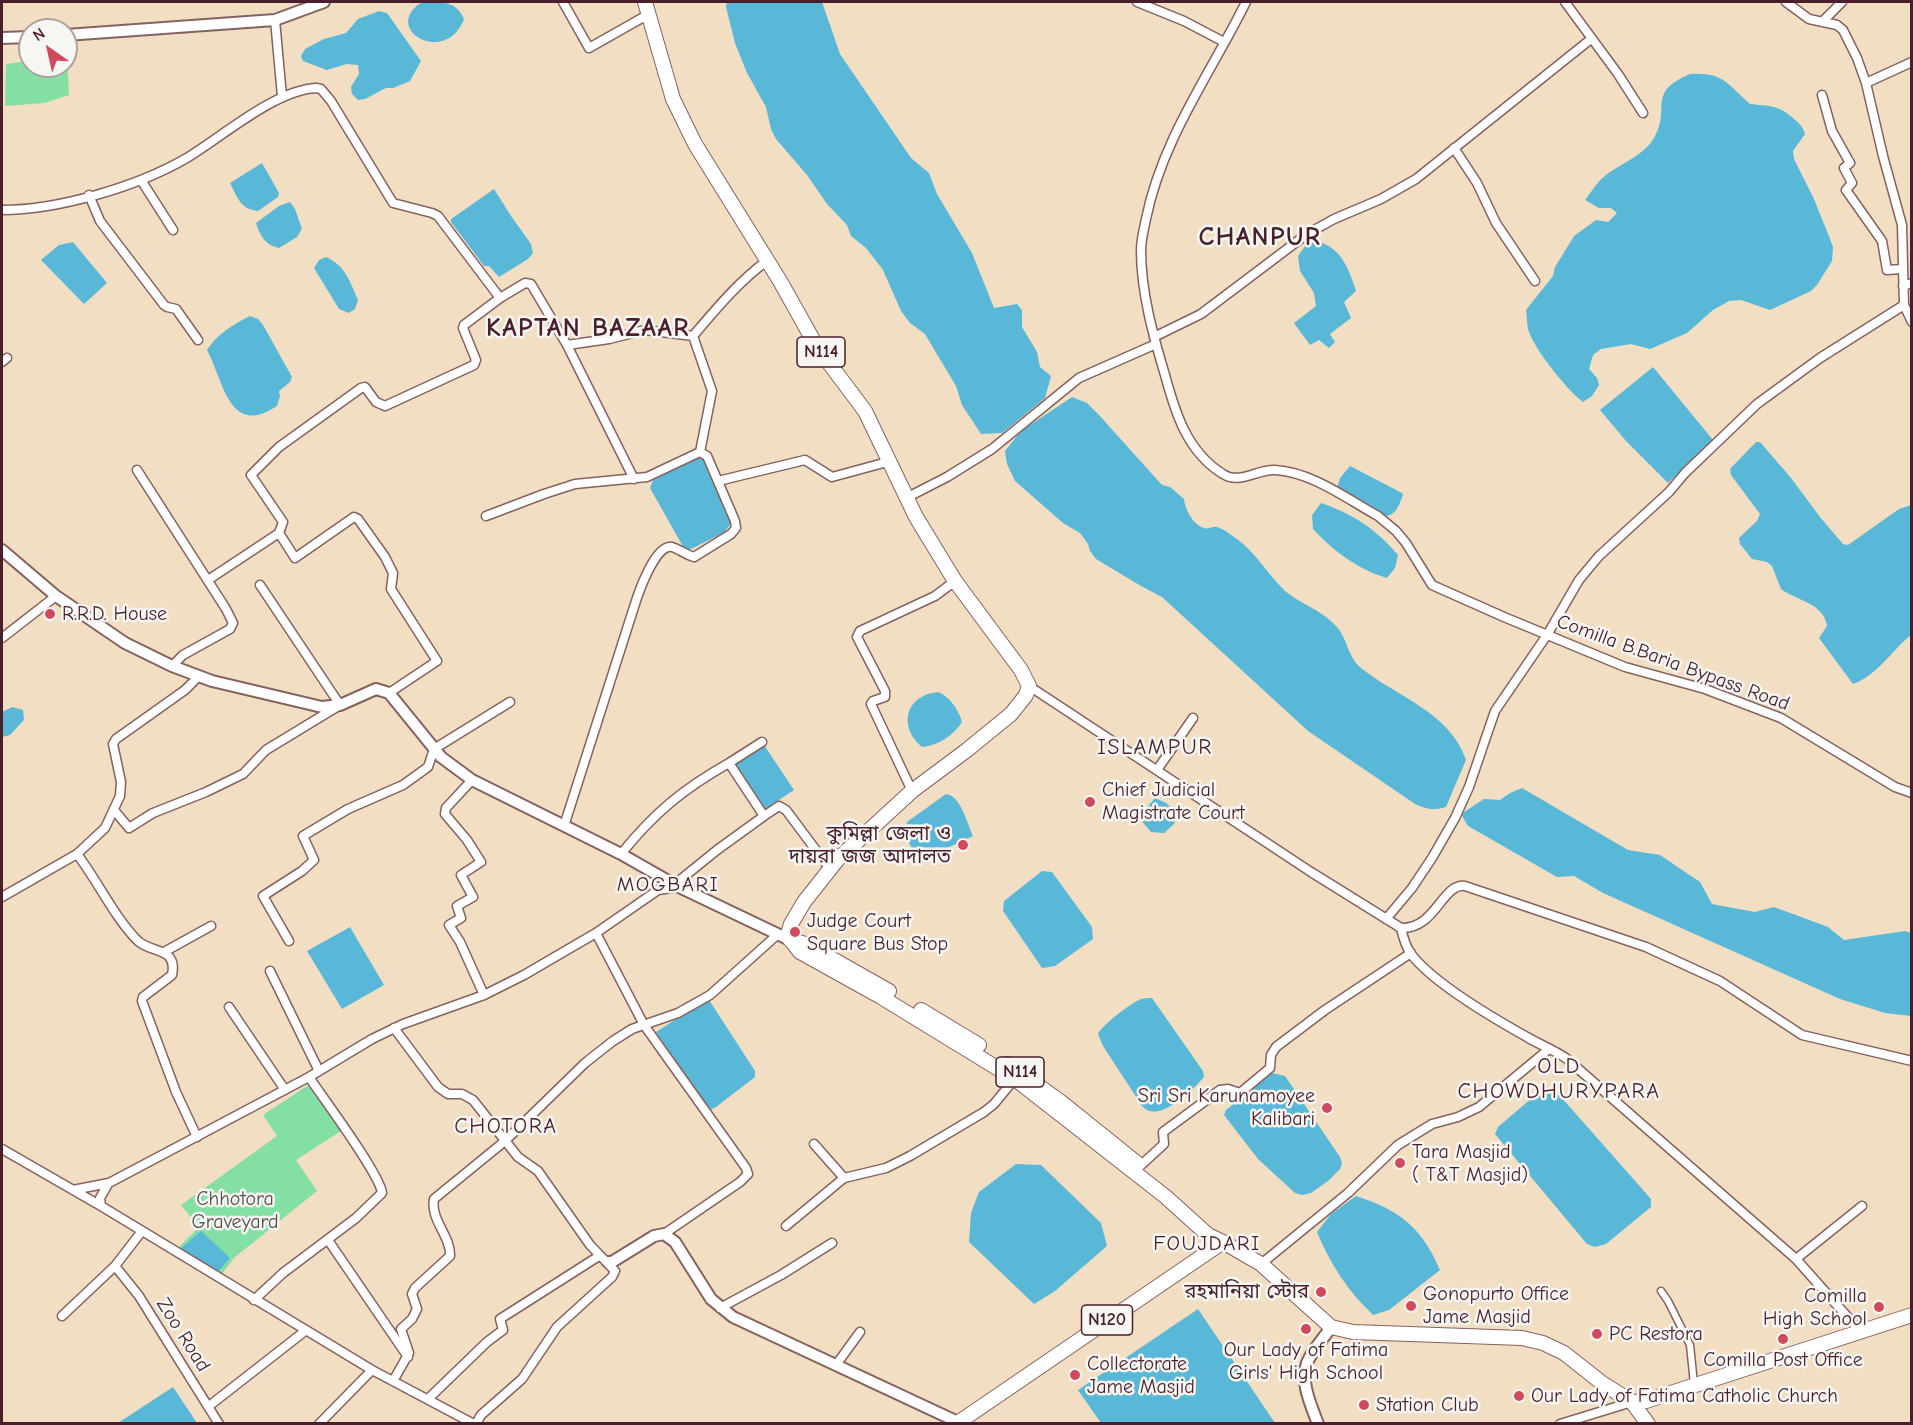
<!DOCTYPE html>
<meta charset="utf-8">
<style>
body{margin:0}
#map{position:relative;width:1913px;height:1425px;overflow:hidden;background:#f2dec3;font-family:"Comic Neue",sans-serif}
canvas{display:block}
.frame{position:absolute;inset:0;border:3px solid #4a1f2b;pointer-events:none}
.north{position:absolute;left:18px;top:18px;width:60px;height:60px;box-sizing:border-box;background:#f6f6f2;border:2px solid #b1a0a2;border-radius:50%;rotate:326deg;font-size:16px;font-weight:700;line-height:24px;text-align:center;color:#4a1f2b}
.north::after{content:'';display:block;margin:auto;width:21px;height:27px;background:#d1495b;clip-path:polygon(50% 0,100% 100%,50% 72%,0 100%)}
</style>
<div id="map">
<canvas width="1913" height="1425"></canvas>
<div class="frame"></div>
<div class="north">N</div>
</div>
<script>
const g = document.querySelector('canvas').getContext('2d');
g.lineJoin = 'round';
function fill(path, color) { g.fillStyle = color; g.fill(path, 'evenodd'); }
function stroke(path, color, width, dash) { g.strokeStyle = color; g.lineWidth = width; g.lineCap = dash ? 'butt' : 'round'; g.setLineDash(dash || []); g.stroke(path); }
function write(font, color, halo, rows, align = 'center') {
  g.font = font + ' "Comic Neue","Noto Sans Bengali",sans-serif'; g.lineWidth = 5; g.setLineDash([]); g.textBaseline = 'middle'; g.strokeStyle = halo; g.fillStyle = color; for (const [text, x, y, turn = 0] of rows) {
    g.save(); g.translate(x, y); g.rotate((+turn || 0) * Math.PI / 180); g.textAlign = isNaN(turn) ? turn : align; if (halo) g.strokeText(text, 0, 0); g.fillText(text, 0, 0); g.restore();
  }
}
fill(new Path2D(`
 M67,55l2,40 -25,8 -39,3 1,-42 24,-3v5h36z
 M310,1084l31,47 -45,29 21,31 -82,66 -14,18 -43,-27 21,-21 -18,-22 96,-69 -14,-21z`), '#84dfa5');
fill(new Path2D(`
 M422,2c19,0 34,-2 42,17 -18,48 -84,10 -42,-17z
 M727,2h95l18,52 71,104 18,15 8,21 35,59 22,55 23,-4 5,6v17l15,25 3,15 11,9 -6,22 -43,35 -21,1 -19,-29 -6,-19 -31,-52 -15,-11 -9,-12 -18,-41 -17,-22 -15,-12 -4,-11 -20,-21 -20,-29 -31,-36 -5,-10 -5,-22 -19,-34 -12,-30 -9,-36z
 M379,11l8,2 34,48 -11,20 -17,7h-7l-21,11 -7,1 -6,-6 -1,-7 8,-13 -1,-9 -11,-1 -20,6 -24,-9 -2,-5 4,-7 19,-10 22,-6 12,-14z
 M1690,74c34,-2 37,10 60,30 20,2 29,1 44,15 5,4 9,8 11,15l-12,17 1,8 20,40 14,35 5,13 -1,14 -15,24 -6,6 -41,19 -29,-10 -12,1 -16,9 -26,23 -37,16 -19,-5 -30,5 -8,6 -4,14 8,9 2,7 -7,11 -9,6c-15,-11 -50,-54 -55,-73 -1,-6 -1,-13 -2,-19l27,-34 2,-9 19,-31 22,-16 12,2 9,-9 -6,-5h-12l-14,-8c6,-8 13,-19 21,-25 16,-12 38,-20 48,-37 18,-30 -9,-45 36,-64z
 M262,163l17,30 -1,4 -20,14c-18,-2 -20,-13 -28,-28z
 M494,189l17,27 20,28 2,9 -5,6 -29,18 -10,-11h-5l-33,-44v-3z
 M290,202l5,7 7,20 -5,8 -18,11c-14,-3 -19,-12 -23,-25l23,-17z
 M1315,241c26,5 34,28 41,50l-12,11 7,16 -21,16 5,8 -6,6 -10,-8 -9,5 -16,-22 22,-17 -2,-13 -14,-22 -2,-15 7,-10z
 M73,242l34,41 -23,21 -43,-44 18,-15z
 M326,257c20,9 24,25 32,43l-3,9 -6,4 -10,-4 -25,-41 5,-8z
 M250,316l8,3 5,6 29,52 -2,5 -11,9 1,5 -3,10c-48,32 -53,-24 -70,-56 10,-16 27,-26 43,-34z
 M1653,367l60,73 -45,43 -42,-42 -26,-31z
 M1072,397l15,6 12,12 63,70 8,2 14,12c1,10 9,26 20,29 4,2 9,-2 13,-1 7,2 14,8 20,12 19,14 30,34 46,50 16,15 38,20 53,37 12,13 11,30 25,42 36,29 89,44 105,92l-20,47c-12,4 -20,2 -31,-3l-107,-73 -146,-134 -21,-11 -45,-27 -6,-8 -2,-7 -8,-11 -17,-10 -48,-42 -8,-17 -2,-13 16,-20z
 M1756,442h4l31,36 29,39 23,27 5,1 51,-36 12,-4v130c-20,16 -33,40 -58,49l-34,-46 8,-12c-3,-23 -30,-25 -46,-37l-9,-23 -5,-4 -15,-3 -12,-15 -1,-6 18,-17 3,-7 -29,-39 -1,-6z
 M700,457l3,2 28,64 -6,9 -36,18h-4l-35,-62 3,-8z
 M1350,466l52,27 1,2c-4,10 -7,22 -20,21l-46,-28 3,-10z
 M1321,503c32,11 55,26 77,52l-3,13 -8,10c-28,-8 -54,-27 -74,-49l-1,-14z
 M938,692c11,4 21,18 24,30 -9,14 -23,23 -40,25 -25,-21 -16,-52 16,-55z
 M12,707l11,3 1,10 -14,15 -8,2v-25z
 M764,745l30,45 -30,20 -30,-46z
 M1522,788l106,62 32,5 40,27 12,22 43,8 19,-5 54,20 16,13 61,-9 6,2v83l-26,-3 -45,-14 -237,-106 -29,-17 -17,1 -89,-51 -7,-12 23,-15 16,1 10,-7z
 M946,794c15,2 21,29 27,42l-52,24c-10,-11 -17,-22 -14,-38z
 M1155,798l11,5 12,11 -4,10 -10,9 -13,-1 -11,-13v-3z
 M1042,871l10,1 40,55 1,12 -38,27 -13,2 -39,-57 1,-10z
 M350,927l34,58 -42,24 -35,-58z
 M1152,998l51,73 1,6c-11,13 -46,48 -62,29l-39,-60 -5,-12c4,-9 33,-31 43,-35 4,-1 7,-1 11,-1z
 M706,1000h3l46,71v6l-39,30 -6,3 -17,-21 -37,-57z
 M1272,1073l13,3 55,81 2,6 -2,6 -12,12 -17,12 -9,2 -7,-2 -37,-34 -34,-44 2,-5z
 M1546,1086l8,3 97,110v8l-45,37 -11,3 -8,-3 -92,-110 3,-7z
 M1016,1164l25,1 60,58 6,23 -52,45 -21,13 -65,-62 2,-29 8,-21z
 M1356,1196c44,14 66,32 84,74l-51,40 -16,5c-25,-24 -43,-51 -56,-83l14,-18z
 M201,1231l29,27 -12,14 -38,-23z
 M1198,1309l77,114h-174l-23,-33z
 M173,1387l24,36h-79z`), '#59b8d8');
const pedestrian = new Path2D(`
 M1661,1291l7,10 22,44 4,39`);
const minor = new Path2D(`
 M563,2l26,46 60,-34
 M1137,2l47,19 40,21
 M1246,2c-35,71 -84,137 -100,217 -2,10 -5,21 -5,31 0,42 12,85 24,125 10,37 22,77 58,99 17,11 34,-5 52,-4 37,2 72,29 103,46l18,15 10,12 26,42 72,32 121,50 80,22 76,29 114,69 17,6
 M1565,2l53,72 25,39
 M1786,2l23,17 28,6 6,5 14,28 9,25 17,73 19,69 2,80 8,17
 M275,20l7,76
 M1822,22l20,-20
 M1866,83l46,-21
 M1822,95l10,36 18,32 -6,5 8,15 -6,7 36,51 5,29 15,-1
 M1454,148l23,35 19,40 39,58
 M141,180l32,50
 M89,195l11,26 64,84 3,2 9,2 22,31
 M2,210c56,0 134,-23 183,-51 37,-22 90,-69 131,-71l5,1 10,12 62,102 39,10 6,3 62,82 25,-15 6,1 36,61 42,-6 36,-9 48,6c23,-27 46,-55 75,-76
 M1903,286l9,-3
 M693,336l19,55 -12,61
 M1154,337l47,-23 106,-80 27,-15 47,-20 35,-20 175,-140
 M567,345l67,134
 M2,362l5,-4
 M137,470l89,139 7,14 -3,6 -47,26 -11,11
 M718,481l87,-21 27,17 59,-16
 M906,498l41,-21 45,-28 87,-71 77,-34
 M486,516l58,-22 31,-10 72,-7 53,-25
 M208,580l71,-47
 M2,638l54,-42
 M1029,686l282,186 90,56c35,1 41,-45 64,-42l181,61 74,34 82,54 110,26
 M389,693l48,-32 -46,-72 2,-16 -8,-16 -27,-38 -4,-2 -59,41 -16,-25 4,-11 -32,-47 28,-28 82,-59 4,-1 11,15 9,4 89,-41 2,-5 -13,-32 1,-3 36,-27
 M762,742l-33,21 35,53 15,-10 7,4 44,59
 M1157,770l36,-52
 M472,780l-26,28 -1,6 22,26 14,22 -20,13 12,22 -16,9 4,12 -12,7 11,17 24,53
 M912,791l-41,-87 2,-3 12,-4v-6l-28,-54 3,-6 75,-35 20,-15
 M114,810l15,18 24,-15 53,-21 37,-18 23,-24 74,-45 -80,-120
 M564,826l70,-219c4,-13 21,-63 38,-60 7,2 14,8 22,10l37,-23 5,-6 -1,-7 -28,-65 -7,-4
 M77,854c20,26 38,64 60,86 13,14 41,6 35,35l-29,22 -1,4 34,91 21,45
 M621,854c33,-41 62,-65 108,-91
 M675,884l42,-34 47,-34
 M2,897l75,-43 28,-26 15,-32 1,-14 -8,-38 3,-5 69,-49 14,-14
 M1386,919l26,-31 20,-30 23,-40 14,-31 26,-76 52,-76 32,-55 20,-24 70,-64 16,-19 72,-69 63,-46 84,-53
 M1401,928c2,9 5,19 10,26 23,30 82,64 116,83 13,8 28,13 40,22l229,200
 M596,933l48,92 102,143 2,6 -8,8 -76,52
 M289,941l-26,-45 39,-25 12,-11 -11,-24 45,-27 55,-24 25,-18 6,-18 76,-47
 M164,952l47,-26
 M270,971l49,100
 M229,1007l56,83
 M394,1028l44,59 10,7h14l11,6 45,57 20,14 52,74 25,26 -3,6 -55,50 -35,52 -41,36 -5,9
 M814,1144l30,34 42,-10 24,-12 74,-44 10,-8 23,-28
 M2,1149l99,57 271,164 102,54
 M1140,1166l24,-22 -1,-12 57,-42 8,-1 12,4 30,-25 1,-13 5,-8 49,-37 86,-57
 M73,1190l36,-7 200,-106 63,-38 31,-15 81,-29 40,-20 72,-42 62,-43 21,-3
 M101,1206l-1,-8 8,-14
 M786,1226l58,-48
 M328,1240l80,117
 M1261,1264l87,-71 50,-48 34,-21 26,-7 21,-10 70,-58
 M115,1266l24,30 80,128
 M254,1300l29,-27 73,-55 26,-25c-2,-19 -59,-95 -73,-116
 M720,1308l61,-33 51,-32
 M62,1316l53,-50 27,-35
 M1860,1331l-64,-72 66,-53
 M836,1365l24,-33
 M393,1381l16,-28 -8,-24 11,-10 5,-10 -5,-15 3,-6 35,-32c1,-20 -20,-36 -16,-57l71,-58 80,-78 28,-22 19,-12 46,-16 32,-18 67,-60
 M428,1399l59,-57 16,-12 -3,-11 99,-63
 M209,1406l96,-75
 M319,1424l53,-54
 M1560,1424l72,-22`);
const tertiary = new Path2D(`
 M66,35l209,-15 49,-18
 M2,38l28,-1
 M2,550l54,46 69,47 47,23 40,15 110,26 18,-2 36,-16 13,4 52,64 31,23 149,74 58,33 111,53
 M608,1262h4l42,-26 10,-2 11,8 36,57 22,18 225,105
 M1318,1424c-7,-19 -18,-42 -11,-61 5,-13 17,-25 24,-36`);
const primary = new Path2D(`
 M1632,1402l16,22`);
const trunk = new Path2D(`
 M645,2l28,97 22,45 85,137 37,66 48,64 51,106 39,64 66,89 8,16 -3,9 -7,9 -8,10 -44,36 -55,41 -74,68 -34,43 -13,22 -3,10 1,4 11,14 81,45 134,82 151,118 42,38 15,7
 M790,940l16,4 83,47
 M921,1010l58,35
 M1008,1064l53,38 77,62
 M956,1424l267,-182 38,22 70,63 22,5 169,6 21,5 21,10 38,30 30,19 14,-1 266,-86`);
stroke(pedestrian, '#856260', 9);
stroke(minor, '#856260', 11);
stroke(tertiary, '#856260', 14);
stroke(primary, '#856260', 16);
stroke(trunk, '#856260', 16);
stroke(pedestrian, '#fff', 6);
stroke(minor, '#fff', 8);
stroke(tertiary, '#fff', 10);
stroke(primary, '#fff', 14);
stroke(trunk, '#fff', 14);
for (const [x, y, r, color] of [
 [50,614,6,"#d1495b"],
 [1090,802,6,"#d1495b"],
 [963,845,6,"#d1495b"],
 [795,932,6,"#d1495b"],
 [1327,1108,6,"#d1495b"],
 [1400,1163,6,"#d1495b"],
 [1321,1292,6,"#d1495b"],
 [1411,1306,6,"#d1495b"],
 [1879,1307,6,"#d1495b"],
 [1306,1329,6,"#d1495b"],
 [1597,1334,6,"#d1495b"],
 [1783,1339,6,"#d1495b"],
 [1075,1375,6,"#d1495b"],
 [1519,1396,6,"#d1495b"],
 [1364,1405,6,"#d1495b"]
]) { const dot = new Path2D(); dot.arc(x, y, r, 0, 2 * Math.PI); g.fillStyle = color; g.fill(dot); stroke(dot, '#f6f6f2', 2); }
for (const [x, y, w] of [
 [821,352,48],
 [1020,1072,48],
 [1107,1320,51]
]) { const box = new Path2D(); box.roundRect(x - w / 2, y - 15, w, 30, 4.5); g.fillStyle = '#f6f6f2'; g.fill(box); stroke(box, '#4a1f2b', 1.5); }
write('bold 18px', '#4a1f2b', null, [
 ["N114",821,352],
 ["N114",1020,1072],
 ["N120",1107,1320]
]);
write('20px', '#4a1f2b', '#f6f6f2', [
 ["R.R.D. House",62,614],
 ["Chief Judicial",1102,790],
 ["Magistrate Court",1102,813],
 ["কুমিল্লা জেলা ও",951,834,"right"],
 ["দায়রা জজ আদালত",951,857,"right"],
 ["Judge Court",807,921],
 ["Square Bus Stop",807,944],
 ["Sri Sri Karunamoyee",1315,1096,"right"],
 ["Kalibari",1315,1119,"right"],
 ["Tara Masjid",1412,1152],
 ["( T&T Masjid)",1412,1175],
 ["রহমানিয়া স্টোর",1309,1292,"right"],
 ["Gonopurto Office",1423,1294],
 ["Jame Masjid",1423,1317],
 ["Comilla",1867,1296,"right"],
 ["High School",1867,1319,"right"],
 ["PC Restora",1609,1334],
 ["Our Lady of Fatima",1306,1350,"center"],
 ["Girls' High School",1306,1373,"center"],
 ["Comilla Post Office",1783,1360,"center"],
 ["Collectorate",1087,1364],
 ["Jame Masjid",1087,1387],
 ["Our Lady of Fatima Catholic Church",1531,1396],
 ["Station Club",1376,1405]
], 'left');
write('20px', '#4a1f2b', '#f6f6f2', [
 ["Comilla B.Baria Bypass Road",1673,663,20],
 ["Zoo Road",183,1335,58]
]);
write('20px', '#584f4a', '#f6f6f2', [
 ["Chhotora",235,1199],
 ["Graveyard",235,1222]
]);
g.letterSpacing = '1.5px';
write('21px', '#4a1f2b', '#f6f6f2', [
 ["MOGBARI",668,885],
 ["FOUJDARI",1207,1244]
]);
g.letterSpacing = '0px';
g.letterSpacing = '1.5px';
write('22px', '#4a1f2b', '#f6f6f2', [
 ["ISLAMPUR",1155,748],
 ["OLD",1559,1067],
 ["CHOWDHURYPARA",1559,1092],
 ["CHOTORA",506,1127]
]);
g.letterSpacing = '0px';
g.letterSpacing = '1.5px';
write('bold 26px', '#4a1f2b', '#f6f6f2', [
 ["CHANPUR",1260,238],
 ["KAPTAN BAZAAR",588,329]
]);
g.letterSpacing = '0px';
</script>
